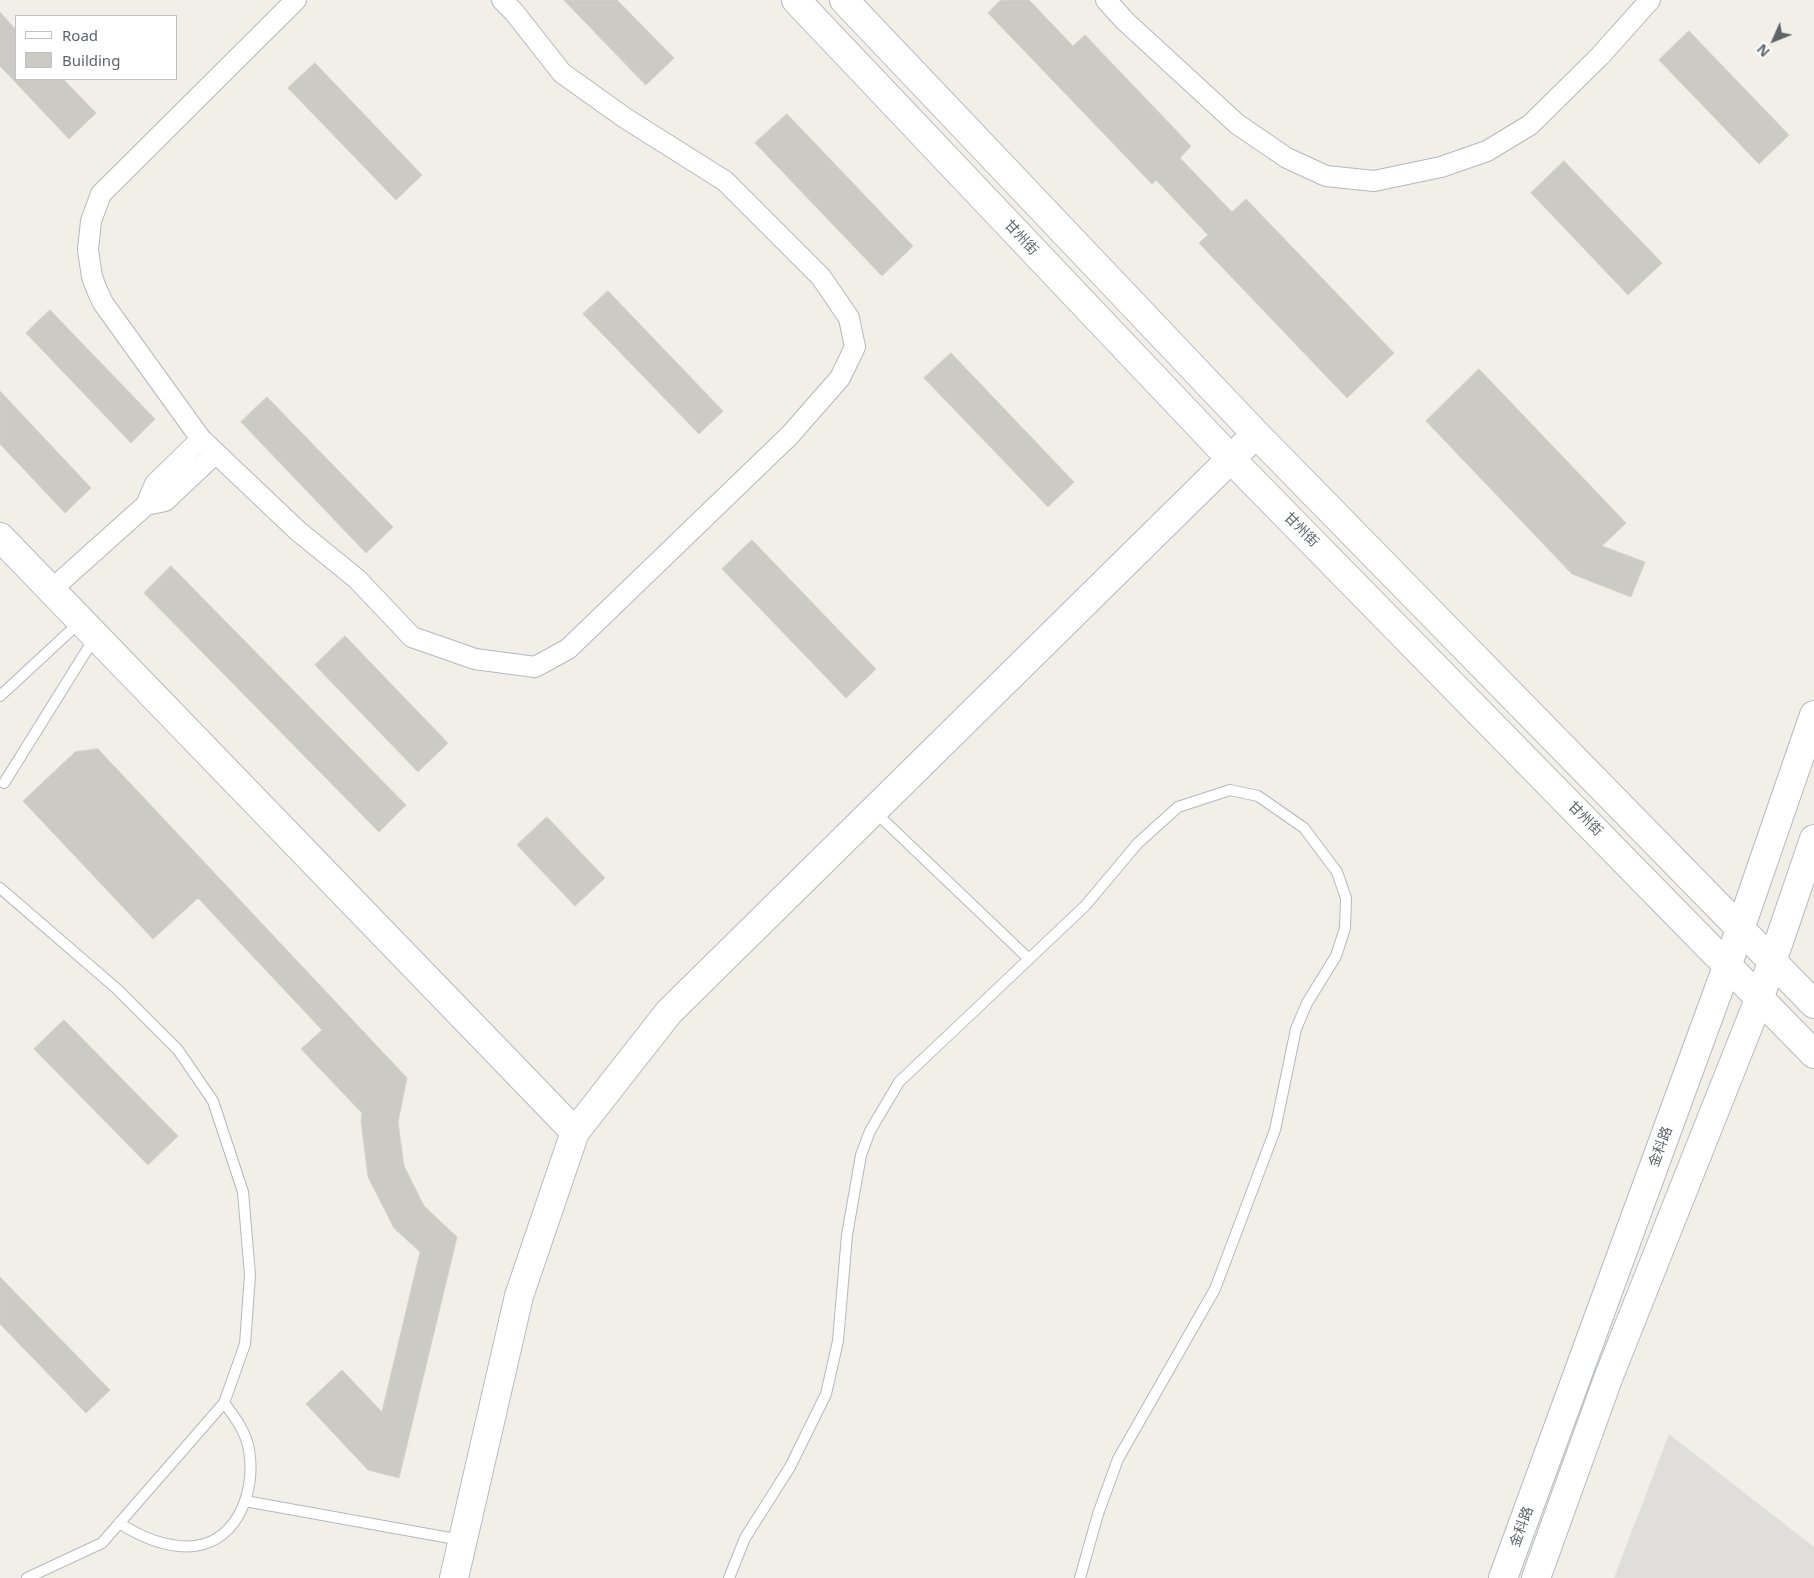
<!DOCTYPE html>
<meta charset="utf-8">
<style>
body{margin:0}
#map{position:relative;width:1814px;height:1578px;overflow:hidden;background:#f1efe8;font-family:"Noto Sans",sans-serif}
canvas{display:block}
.legend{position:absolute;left:15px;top:15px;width:162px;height:65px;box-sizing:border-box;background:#fff;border:1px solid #bfc1c3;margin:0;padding:6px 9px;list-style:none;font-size:15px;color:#5f6368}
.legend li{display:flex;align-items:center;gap:10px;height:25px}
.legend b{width:25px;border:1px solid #bfc1c3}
.north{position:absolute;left:1749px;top:15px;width:50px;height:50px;-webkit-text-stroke:4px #fff;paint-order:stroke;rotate:226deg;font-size:14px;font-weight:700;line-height:20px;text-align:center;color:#5f6368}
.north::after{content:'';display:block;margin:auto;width:18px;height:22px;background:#5f6368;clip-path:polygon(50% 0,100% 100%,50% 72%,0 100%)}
</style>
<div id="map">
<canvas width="1814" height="1578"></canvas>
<ul class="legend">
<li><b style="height:6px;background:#fff"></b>Road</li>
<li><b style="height:14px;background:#cccac5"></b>Building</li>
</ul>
<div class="north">N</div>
</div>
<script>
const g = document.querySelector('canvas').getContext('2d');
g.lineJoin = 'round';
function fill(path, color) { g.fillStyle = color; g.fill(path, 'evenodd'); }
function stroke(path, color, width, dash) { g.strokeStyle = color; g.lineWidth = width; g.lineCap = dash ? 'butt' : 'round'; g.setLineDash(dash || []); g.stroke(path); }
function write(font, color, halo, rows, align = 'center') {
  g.font = font + ' "Noto Sans","Noto Sans SC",sans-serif'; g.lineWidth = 4; g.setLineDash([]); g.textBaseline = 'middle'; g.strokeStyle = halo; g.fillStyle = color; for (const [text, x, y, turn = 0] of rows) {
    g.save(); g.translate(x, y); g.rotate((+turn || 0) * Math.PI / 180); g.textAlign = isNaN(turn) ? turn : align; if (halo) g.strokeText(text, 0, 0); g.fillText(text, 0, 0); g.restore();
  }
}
fill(new Path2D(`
 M1669,1434l145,113v31h-200z`), '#e0deda');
const building = new Path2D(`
 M564,0h53l57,58 -28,27z
 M1001,0h28l44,46 12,-11 106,111 -11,12 52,54 14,-13 148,154 -47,45 -148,-155 9,-8 -52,-55 -4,4 -164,-171z
 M0,12l16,18v49h47l33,34 -27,26 -69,-73z
 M1689,31l100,104 -30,29 -100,-104z
 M315,63l107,112 -26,25 -108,-112z
 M787,114l126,132 -31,30 -127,-133z
 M1564,161l98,102 -34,32 -97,-102z
 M608,291l115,120 -24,23 -116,-120z
 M50,310l105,109 -24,24 -105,-110z
 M951,353l123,129 -26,25 -124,-129z
 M1479,369l147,154 -24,23 43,16 -14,35 -59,-23 -146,-153z
 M0,391l91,97 -26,25 -65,-69z
 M267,397l126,130 -27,26 -125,-131z
 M752,540l124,129 -30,29 -124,-129z
 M171,566l235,239 -27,27 -235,-239z
 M345,636l103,107 -30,29 -103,-107z
 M98,749l309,329 -9,44 6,44 20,40 33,31 -58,241 -31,-8 -62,-66 36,-34 40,42 38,-160 -26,-24 -26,-51 -7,-56 1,-8 -61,-64 21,-19 -124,-132 -45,41 -130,-138 52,-49z
 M547,817l58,61 -30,28 -58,-61z
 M64,1020l114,116 -30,29 -114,-116z
 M0,1277l110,113 -24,23 -86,-89z`);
fill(building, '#cccac5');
stroke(building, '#d6d1c6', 1);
const lane = new Path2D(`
 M0,696l80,-74
 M4,783l91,-146
 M874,811l155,148
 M0,888l117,101 61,61 35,51 30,91 7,83 -5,69 -21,59 -122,140 -75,35
 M245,1501l216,39
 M119,1523c22,14 48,26 76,23 44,-6 61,-57 54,-96 -3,-18 -14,-33 -25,-47
 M729,1578l16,-40 45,-71 36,-73 12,-53 9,-106 14,-80 9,-24 29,-49 186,-176 53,-63 40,-36 52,-17 28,6 46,32 33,44 9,26 -1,30 -9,28 -29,47 -11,26 -21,101 -60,159 -97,170 -20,55 -18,64`);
const street = new Path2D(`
 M296,0l-195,194 -10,27 -3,29 4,27 5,13 6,13 98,136 97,92 59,48 55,58 63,22 60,8 33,-18 222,-214 50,-57 15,-31 -6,-29 -28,-41 -96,-96 -100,-63 -63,-45 -48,-61 -12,-12
 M1106,0l19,21 112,103 50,34 39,18 48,5 67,-14 46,-16 43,-26 70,-69 50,-56
 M146,505l19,-4 51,-48
 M51,590l95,-85 9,-21 46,-45`);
const secondary = new Path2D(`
 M796,0l435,459 583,595
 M844,0l412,434 558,570
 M0,537l575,595
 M454,1578l65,-282 56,-164 94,-120 587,-578
 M1503,1578l225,-614 86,-249
 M1536,1578l73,-202 151,-379 54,-158`);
stroke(lane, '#b5b8bc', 12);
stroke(street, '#b5b8bc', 22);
stroke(secondary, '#b6babf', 30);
stroke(lane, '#fff', 10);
stroke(street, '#fff', 20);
stroke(secondary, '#fff', 28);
write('14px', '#5f6368', '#fff', [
 ["甘州街",1021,238,47],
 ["甘州街",1301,530,45],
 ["甘州街",1585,819,45],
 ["金科路",1661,1147,-70],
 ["金科路",1522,1527,-70]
]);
</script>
